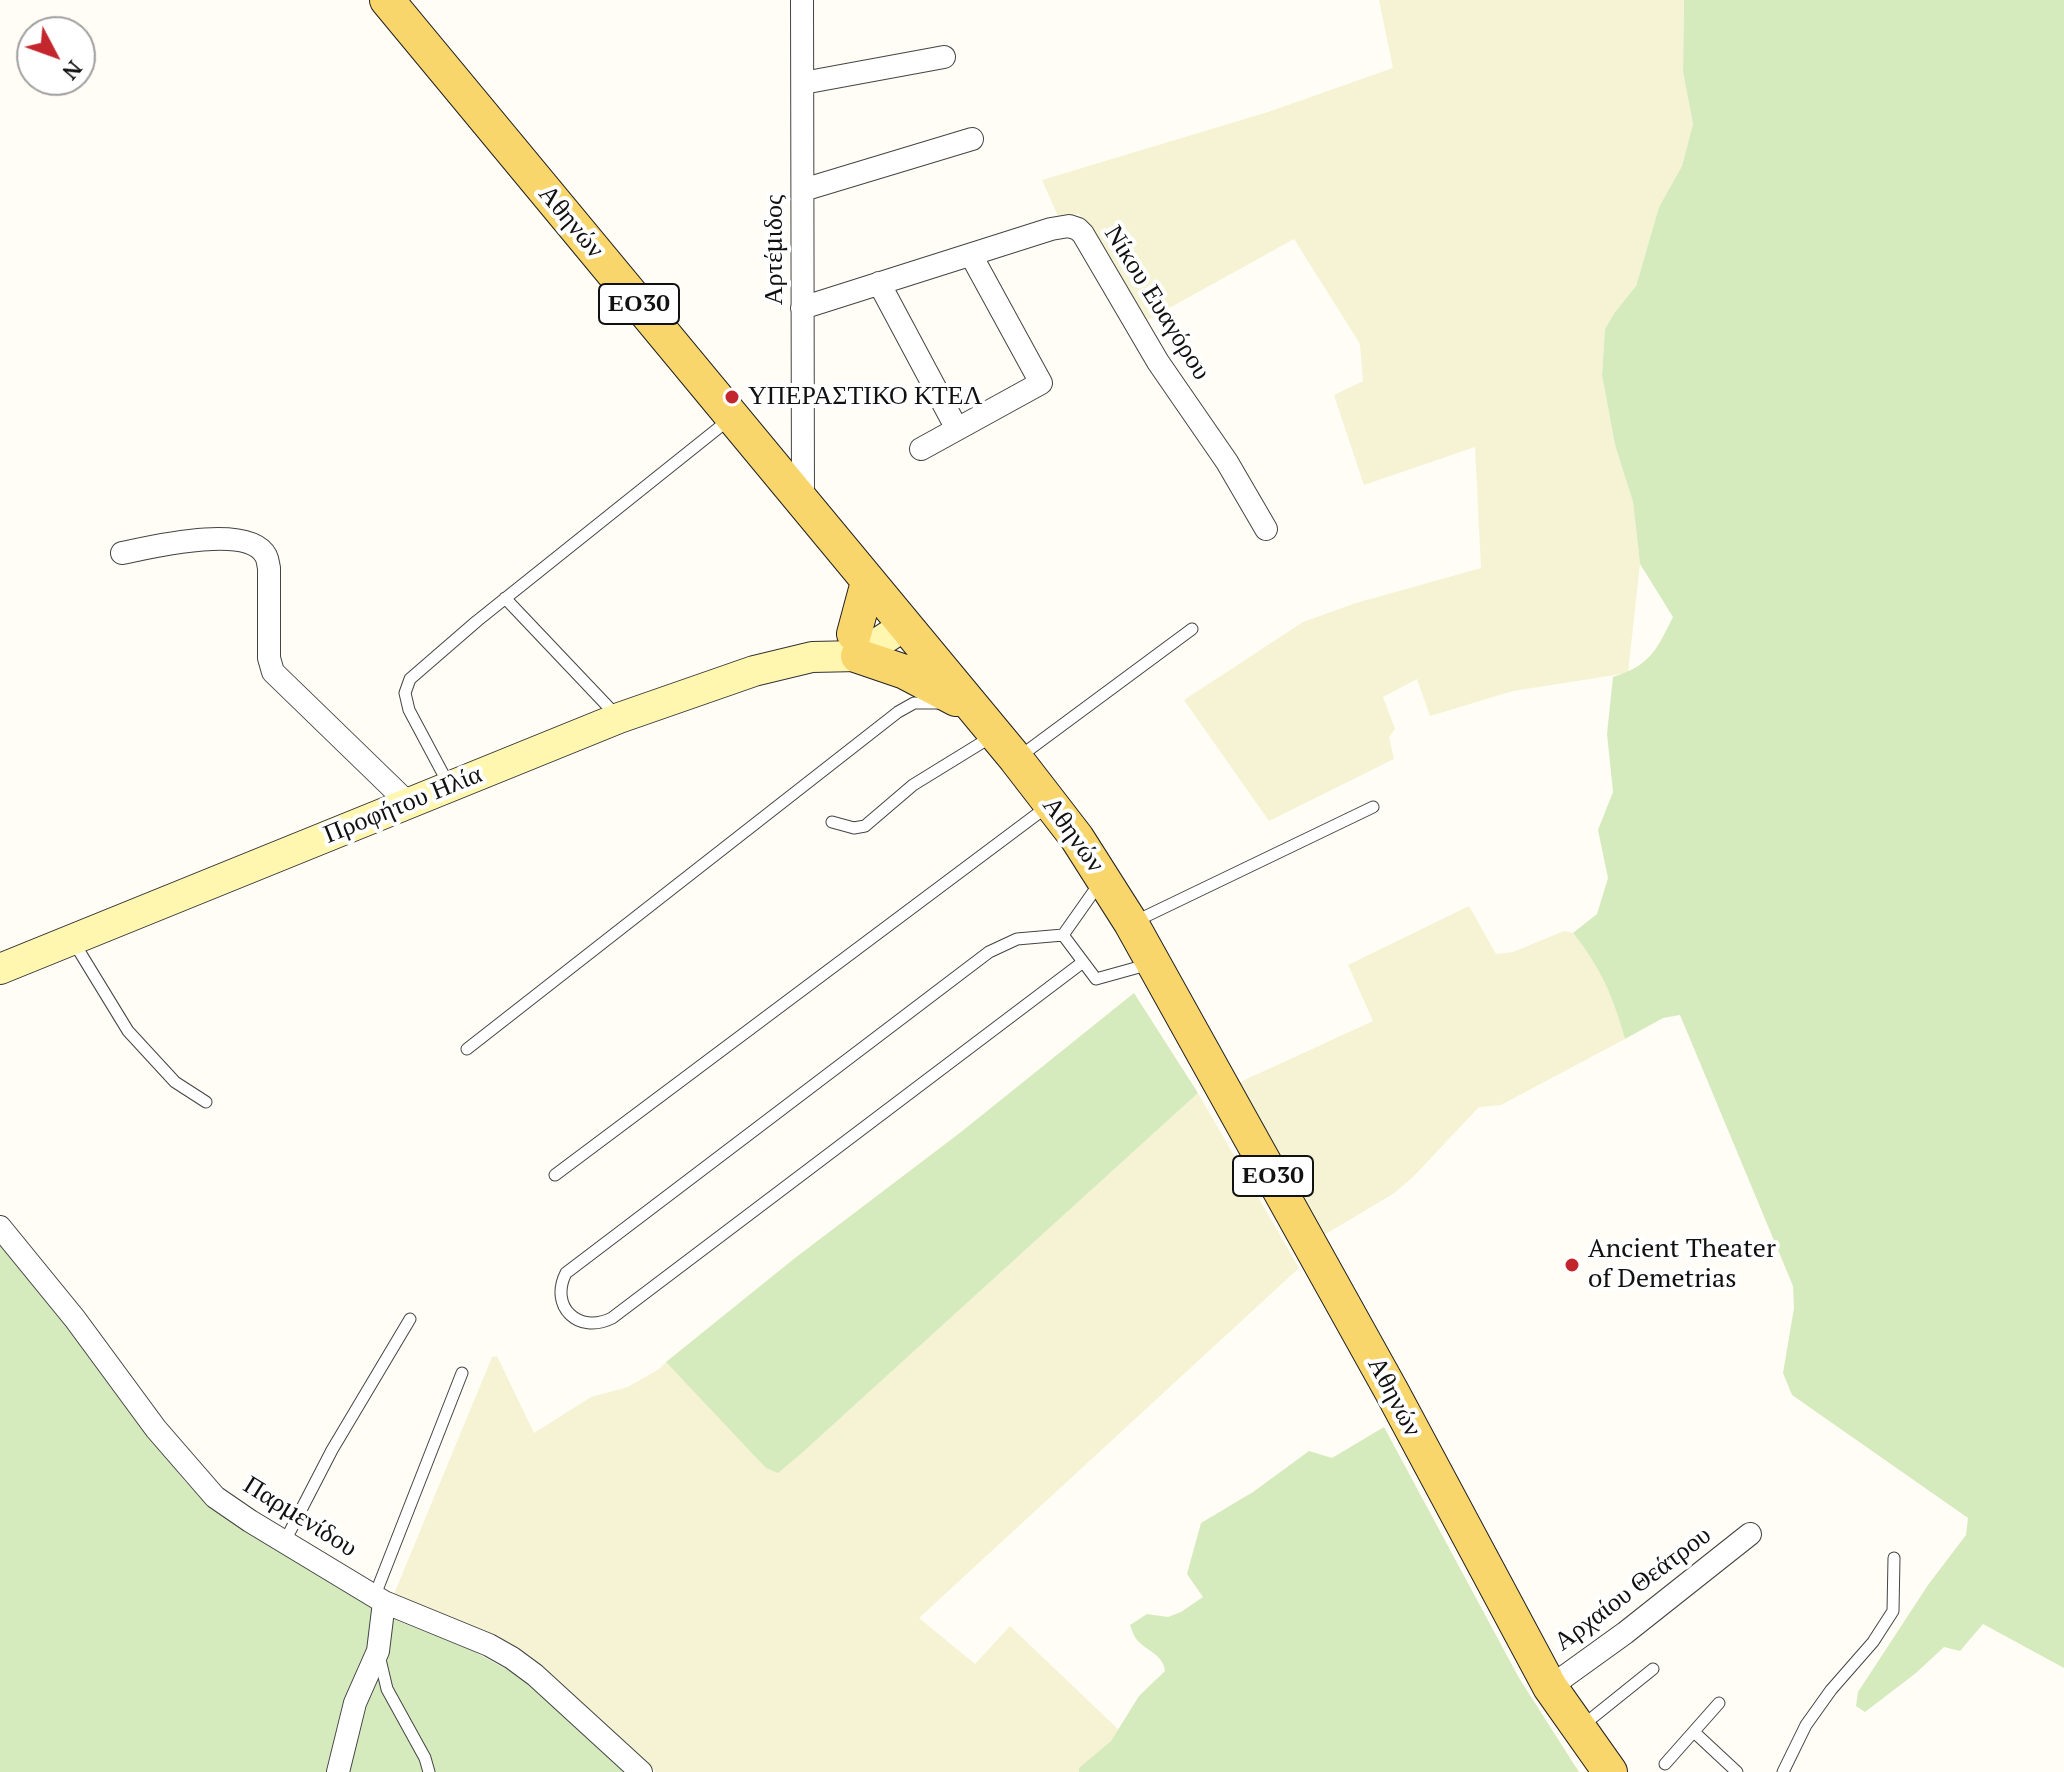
<!DOCTYPE html>
<meta charset="utf-8">
<style>
body{margin:0}
#map{position:relative;width:2064px;height:1772px;overflow:hidden;background:#fffdf5;font-family:"PT Serif",serif}
canvas{display:block}
.north{position:absolute;left:16px;top:16px;width:80px;height:80px;box-sizing:border-box;background:#fff;border:2px solid #a0a0a0;border-radius:50%;rotate:131deg;font-size:22px;font-weight:700;line-height:32px;text-align:center;color:#111}
.north::after{content:'';display:block;margin:auto;width:28px;height:36px;background:#c4262e;clip-path:polygon(50% 0,100% 100%,50% 72%,0 100%)}
</style>
<div id="map">
<canvas width="2064" height="1772"></canvas>
<div class="north">N</div>
</div>
<script>
const g = document.querySelector('canvas').getContext('2d');
g.lineJoin = 'round';
function fill(path, color) { g.fillStyle = color; g.fill(path, 'evenodd'); }
function stroke(path, color, width, dash) { g.strokeStyle = color; g.lineWidth = width; g.lineCap = dash ? 'butt' : 'round'; g.setLineDash(dash || []); g.stroke(path); }
function write(font, color, halo, rows, align = 'center') {
  g.font = font + ' "PT Serif",serif'; g.lineWidth = 8; g.setLineDash([]); g.textBaseline = 'middle'; g.strokeStyle = halo; g.fillStyle = color; for (const [text, x, y, turn = 0] of rows) {
    g.save(); g.translate(x, y); g.rotate((+turn || 0) * Math.PI / 180); g.textAlign = isNaN(turn) ? turn : align; if (halo) g.strokeText(text, 0, 0); g.fillText(text, 0, 0); g.restore();
  }
}
fill(new Path2D(`
 M1379,0h305l-1,72 10,52 -11,42 -23,41 -23,79 -21,26 -10,17 -3,46 13,70 18,57 7,62 -12,109 -115,18 -83,25 -13,-37 -34,18 12,32 -6,8 5,22 -125,62 -85,-121 119,-78 53,-19 125,-35 -6,-121 -111,38 -30,-90 29,-14 -3,-37 -66,-105 -150,83 -65,-108 -21,2 -16,-36 226,-68 125,-44z
 M1469,906l27,48 17,-2 51,-21 9,2 21,27 19,37 12,42 -124,66 -22,2 -66,70 -20,17 -69,41 -86,-152 135,-62 -25,-56z
 M1198,1093l101,175 -380,350 56,46 35,-38 109,104 -8,11 -31,27 -1,4h-423l-126,-113 -38,-22 -98,-43 98,-237 5,-1 37,77 57,-36 37,-10 31,-18 7,-7 12,12 125,78z`), '#f6f3d4');
fill(new Path2D(`
 M1684,0h380v1668l-81,-44 -23,27 -16,-4 -28,26 -51,39 -9,-6 2,-14 70,-107 38,-50 2,-17 -176,-123 -9,-22 11,-65 -1,-22 -113,-271 -17,3 -38,21c-12,-43 -24,-71 -52,-106l24,-19 11,-36 -10,-48 15,-38 -6,-58 6,-57c37,-11 44,-28 60,-60l-33,-53 -7,-62 -18,-57 -13,-70 3,-46 10,-17 21,-26 23,-79 23,-41 11,-42 -10,-52z
 M1134,993l64,100 -395,359 -25,21 -12,-5 -100,-106 129,-104 166,-126z
 M0,1237l183,242 18,19 132,87 65,36 75,30 48,26 106,95h-627z
 M1384,1427l135,251 60,94h-500v-4l32,-27 28,-45 26,-25c-2,-16 -16,-19 -26,-29 -5,-4 -7,-12 -9,-17l17,-11 21,3 13,-5 22,-15 -16,-23 14,-51 52,-31 56,-41 23,7z`), '#d5ebbd');
const lane = new Path2D(`
 M505,598l111,117
 M1019,757l173,-128
 M449,785l-40,-75 -4,-17 5,-14 67,-58 254,-203
 M832,822l22,6 11,-2 48,-41 78,-48
 M1099,884l-36,51 33,44 54,-15
 M1136,921l237,-114
 M1063,935l-46,4 -28,13 -423,321c-17,33 12,62 46,45l471,-356
 M73,941l55,90 47,51 31,20
 M467,1049l431,-337 16,-9h26
 M555,1175l493,-369
 M285,1541l47,-91 78,-131
 M375,1595l87,-222
 M379,1655l8,34 38,69 4,14
 M1582,1726l71,-57
 M1694,1732l43,40
 M1665,1764l54,-61
 M1783,1772l23,-47 25,-35 42,-48 20,-31 1,-53`);
const street = new Path2D(`
 M802,0l1,501
 M803,83l141,-26
 M803,190l169,-51
 M879,283l78,146
 M802,308l249,-79 18,-3 9,3 5,5 75,128 69,100 39,67
 M921,449l120,-66 -70,-128
 M122,553c29,-6 127,-30 144,3 2,4 2,8 3,12v90l4,14 134,130
 M0,1227l75,92 81,110 59,68 35,24 134,81 105,43 23,13 23,17 106,97
 M1550,1687l75,-54 125,-99
 M338,1772l17,-69 23,-52 6,-49`);
const secondary = new Path2D(`
 M0,969l619,-251 135,-47 58,-14 46,-1 46,-30`);
const primary = new Path2D(`
 M387,0l629,759 61,79 54,85 261,469 158,295 60,85
 M854,634l14,-52
 M858,656l47,16 51,27`);
stroke(lane, '#444', 13);
stroke(street, '#444', 24);
stroke(secondary, '#333', 32);
stroke(primary, '#222', 36);
stroke(lane, '#fff', 11);
stroke(street, '#fff', 22);
stroke(secondary, '#fff6b0', 30);
stroke(primary, '#f9d66b', 34);
for (const [x, y, r, color] of [
 [732,397,8,"#c4262e"],
 [1572,1265,8,"#c4262e"]
]) { const dot = new Path2D(); dot.arc(x, y, r, 0, 2 * Math.PI); g.fillStyle = color; g.fill(dot); stroke(dot, '#fff', 3); }
for (const [x, y, w] of [
 [639,304,80],
 [1273,1176,80]
]) { const box = new Path2D(); box.roundRect(x - w / 2, y - 20, w, 40, 6); g.fillStyle = '#fff'; g.fill(box); stroke(box, '#111', 2); }
write('bold 24px', '#111', null, [
 ["ΕΟ30",639,304],
 ["ΕΟ30",1273,1176]
]);
write('26px', '#111', '#fff', [
 ["Αθηνών",571,222,50],
 ["Αρτέμιδος",775,250,-90],
 ["Νίκου Ευαγόρου",1157,303,58],
 ["Προφήτου Ηλία",403,805,-22],
 ["Αθηνών",1073,835,54],
 ["Αθηνών",1394,1397,62],
 ["Παρμενίδου",300,1517,32],
 ["Αρχαίου Θεάτρου",1633,1589,-37]
]);
write('26px', '#111', '#fff', [
 ["ΥΠΕΡΑΣΤΙΚΟ ΚΤΕΛ",748,397],
 ["Ancient Theater",1588,1250],
 ["of Demetrias",1588,1280]
], 'left');
</script>
